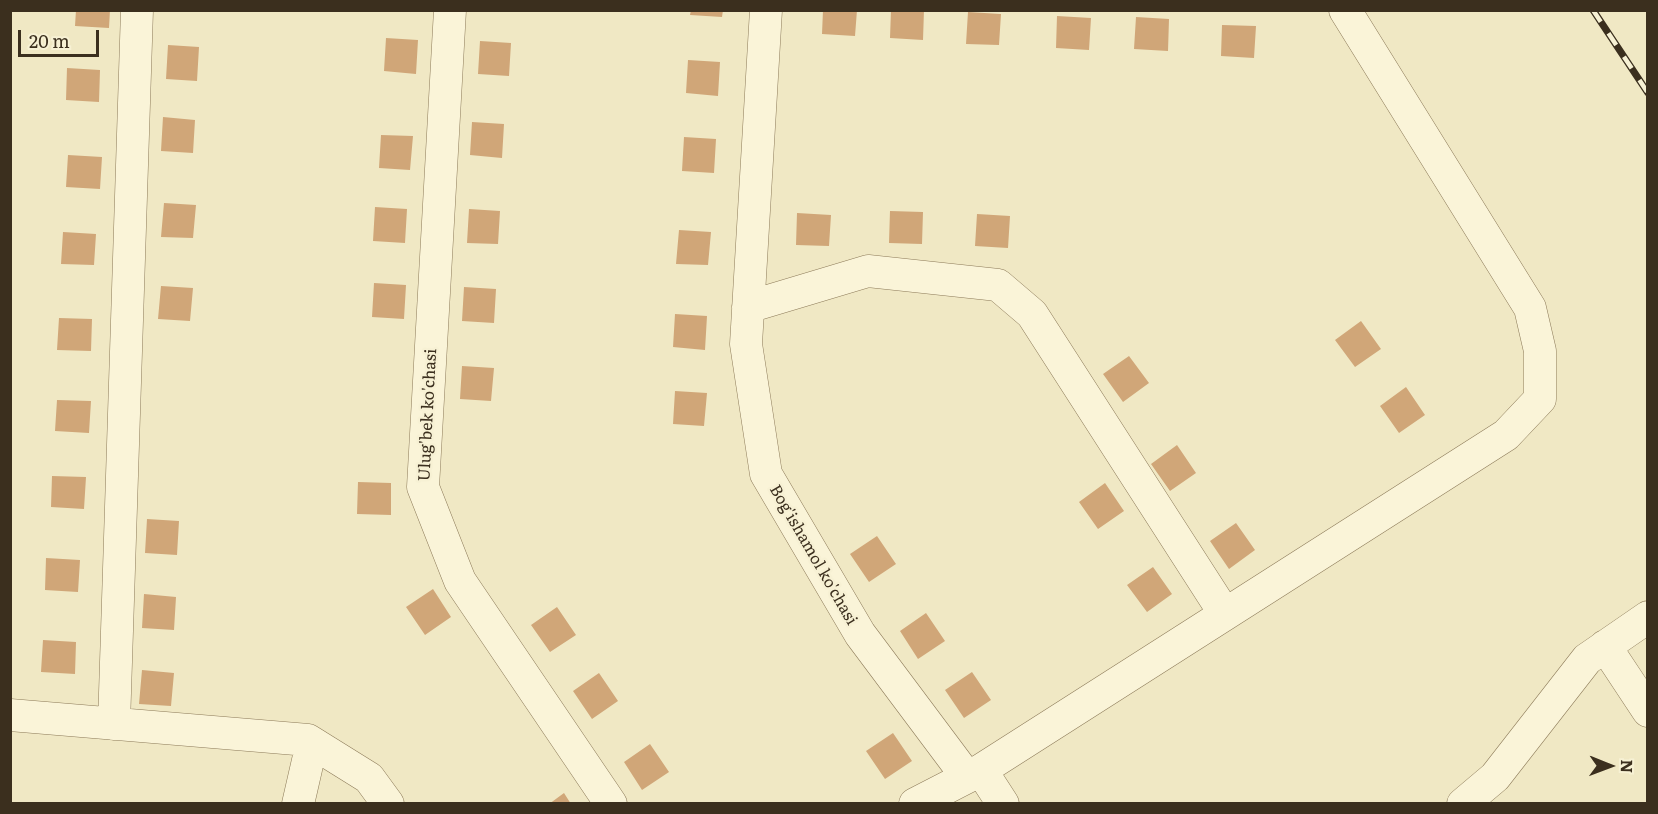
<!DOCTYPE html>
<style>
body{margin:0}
#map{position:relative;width:1658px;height:814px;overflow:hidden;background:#f0e8c4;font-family:Literata,serif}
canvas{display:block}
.frame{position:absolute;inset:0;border:12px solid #3b2f1e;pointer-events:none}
.north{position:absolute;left:1580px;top:736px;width:60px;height:60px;-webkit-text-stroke:4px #f7f1d4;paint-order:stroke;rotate:91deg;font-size:16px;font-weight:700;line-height:24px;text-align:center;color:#3b2f1e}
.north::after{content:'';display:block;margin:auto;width:21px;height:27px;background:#3b2f1e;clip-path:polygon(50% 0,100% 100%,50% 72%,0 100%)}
.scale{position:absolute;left:18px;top:30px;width:81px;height:27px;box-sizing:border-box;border:3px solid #3b2f1e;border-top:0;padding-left:8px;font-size:18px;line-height:21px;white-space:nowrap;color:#3b2f1e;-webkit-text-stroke:4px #f7f1d4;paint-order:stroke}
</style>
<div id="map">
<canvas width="1658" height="814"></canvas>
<div class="frame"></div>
<div class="north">N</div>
<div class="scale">20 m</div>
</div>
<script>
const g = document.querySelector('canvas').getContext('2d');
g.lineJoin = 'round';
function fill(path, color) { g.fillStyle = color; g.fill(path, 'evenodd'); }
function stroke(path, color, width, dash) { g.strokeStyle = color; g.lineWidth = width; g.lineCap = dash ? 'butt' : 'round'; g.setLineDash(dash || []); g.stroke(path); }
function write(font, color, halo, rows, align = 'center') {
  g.font = font + ' Literata,serif'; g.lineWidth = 5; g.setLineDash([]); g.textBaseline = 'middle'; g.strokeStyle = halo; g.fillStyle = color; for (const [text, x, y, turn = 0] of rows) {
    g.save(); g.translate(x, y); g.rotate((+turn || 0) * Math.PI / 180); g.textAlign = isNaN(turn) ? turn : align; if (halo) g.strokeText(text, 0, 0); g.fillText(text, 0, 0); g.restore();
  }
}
fill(new Path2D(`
 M76,10h34l-1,18 -34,-2z
 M691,10h32l-1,7 -32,-2z
 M823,10h34l-2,26 -33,-2z
 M891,10h33l-1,30 -33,-2z
 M968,12l33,2 -2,31 -33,-1z
 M1057,16l34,2 -2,32 -33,-2z
 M1136,17l33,2 -1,32 -34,-2z
 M1222,25l34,1 -2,32 -33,-2z
 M386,38l32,2 -2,34 -32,-3z
 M480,41l31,2 -2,33 -31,-2z
 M168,45l31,2 -2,34 -31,-2z
 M688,60l32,2 -2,34 -32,-3z
 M67,68l33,2 -1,32 -33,-2z
 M163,117l32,3 -2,33 -32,-2z
 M472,122l32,2 -2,34 -32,-3z
 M381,135l32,1 -3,34 -31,-2z
 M684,137l32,2 -2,34 -32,-2z
 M68,155l34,2 -2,32 -34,-2z
 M164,203l32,2 -3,33 -32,-1z
 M375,207l32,2 -2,34 -32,-2z
 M469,209l31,2 -2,33 -31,-1z
 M890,211l33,1 -1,32 -33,-1z
 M797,213l34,2 -2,31 -33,-1z
 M977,214l33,2 -2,32 -33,-2z
 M679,230l32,2 -3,33 -32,-1z
 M63,232l33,2 -2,31 -33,-1z
 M374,283l32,2 -2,34 -32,-2z
 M161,286l32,2 -3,33 -32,-2z
 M464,287l32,2 -2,34 -32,-2z
 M675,314l32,2 -2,34 -32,-3z
 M59,318l33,1 -1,32 -34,-1z
 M1361,321l20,28 -26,18 -20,-27z
 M1129,356l20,27 -26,19 -20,-28z
 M462,366l32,2 -3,33 -31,-2z
 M1406,387l19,28 -26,18 -19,-27z
 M675,391l32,2 -3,33 -31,-2z
 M57,400l34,1 -2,32 -34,-2z
 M1177,445l19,28 -26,18 -19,-27z
 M52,476l34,1 -2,32 -33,-2z
 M358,482l33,1v32l-34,-1z
 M1105,483l19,28 -26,18 -19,-27z
 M147,519l32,2 -2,34 -32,-2z
 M1236,523l19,27 -26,19 -19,-28z
 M877,536l19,28 -27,18 -19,-28z
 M46,558l34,2 -2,32 -33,-2z
 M1153,567l19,27 -25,18 -20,-27z
 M433,589l18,28 -26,18 -19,-28z
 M144,594l32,3 -2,33 -32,-2z
 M557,607l19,28 -26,17 -19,-27z
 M926,613l19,28 -27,18 -18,-28z
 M43,640l33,2 -1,32 -34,-2z
 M142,670l32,3 -3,33 -32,-2z
 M972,672l19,28 -27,18 -19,-28z
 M599,673l19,28 -26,18 -19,-28z
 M893,733l19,28 -27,18 -19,-28z
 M650,744l19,28 -27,18 -18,-28z
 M564,793l7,11h-22z`), '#d0a678');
const street = new Path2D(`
 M450,10l-27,477 37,94 151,223
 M766,10l-20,334 20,130 94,160 107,143
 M748,307l120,-36 130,14 34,29 193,300
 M1605,646l43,65
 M10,715l298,25 61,38 19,26
 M114,724l23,-714
 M981,770l22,34
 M298,804l14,-61
 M915,804l66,-34 525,-335 34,-36v-48l-10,-43 -185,-298
 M1463,804l32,-27 92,-118 61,-42`);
stroke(street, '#8c7a59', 33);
stroke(street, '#faf4d8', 32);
const rail = new Path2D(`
 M1593,10l55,83`);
stroke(rail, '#3b2f1e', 7);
stroke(rail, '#f7f1d4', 4.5, [14]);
write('16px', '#3b2f1e', '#f7f1d4', [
 ["Ulug'bek ko'chasi",428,415,-87],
 ["Bog'ishamol ko'chasi",813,555,60]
]);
</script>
